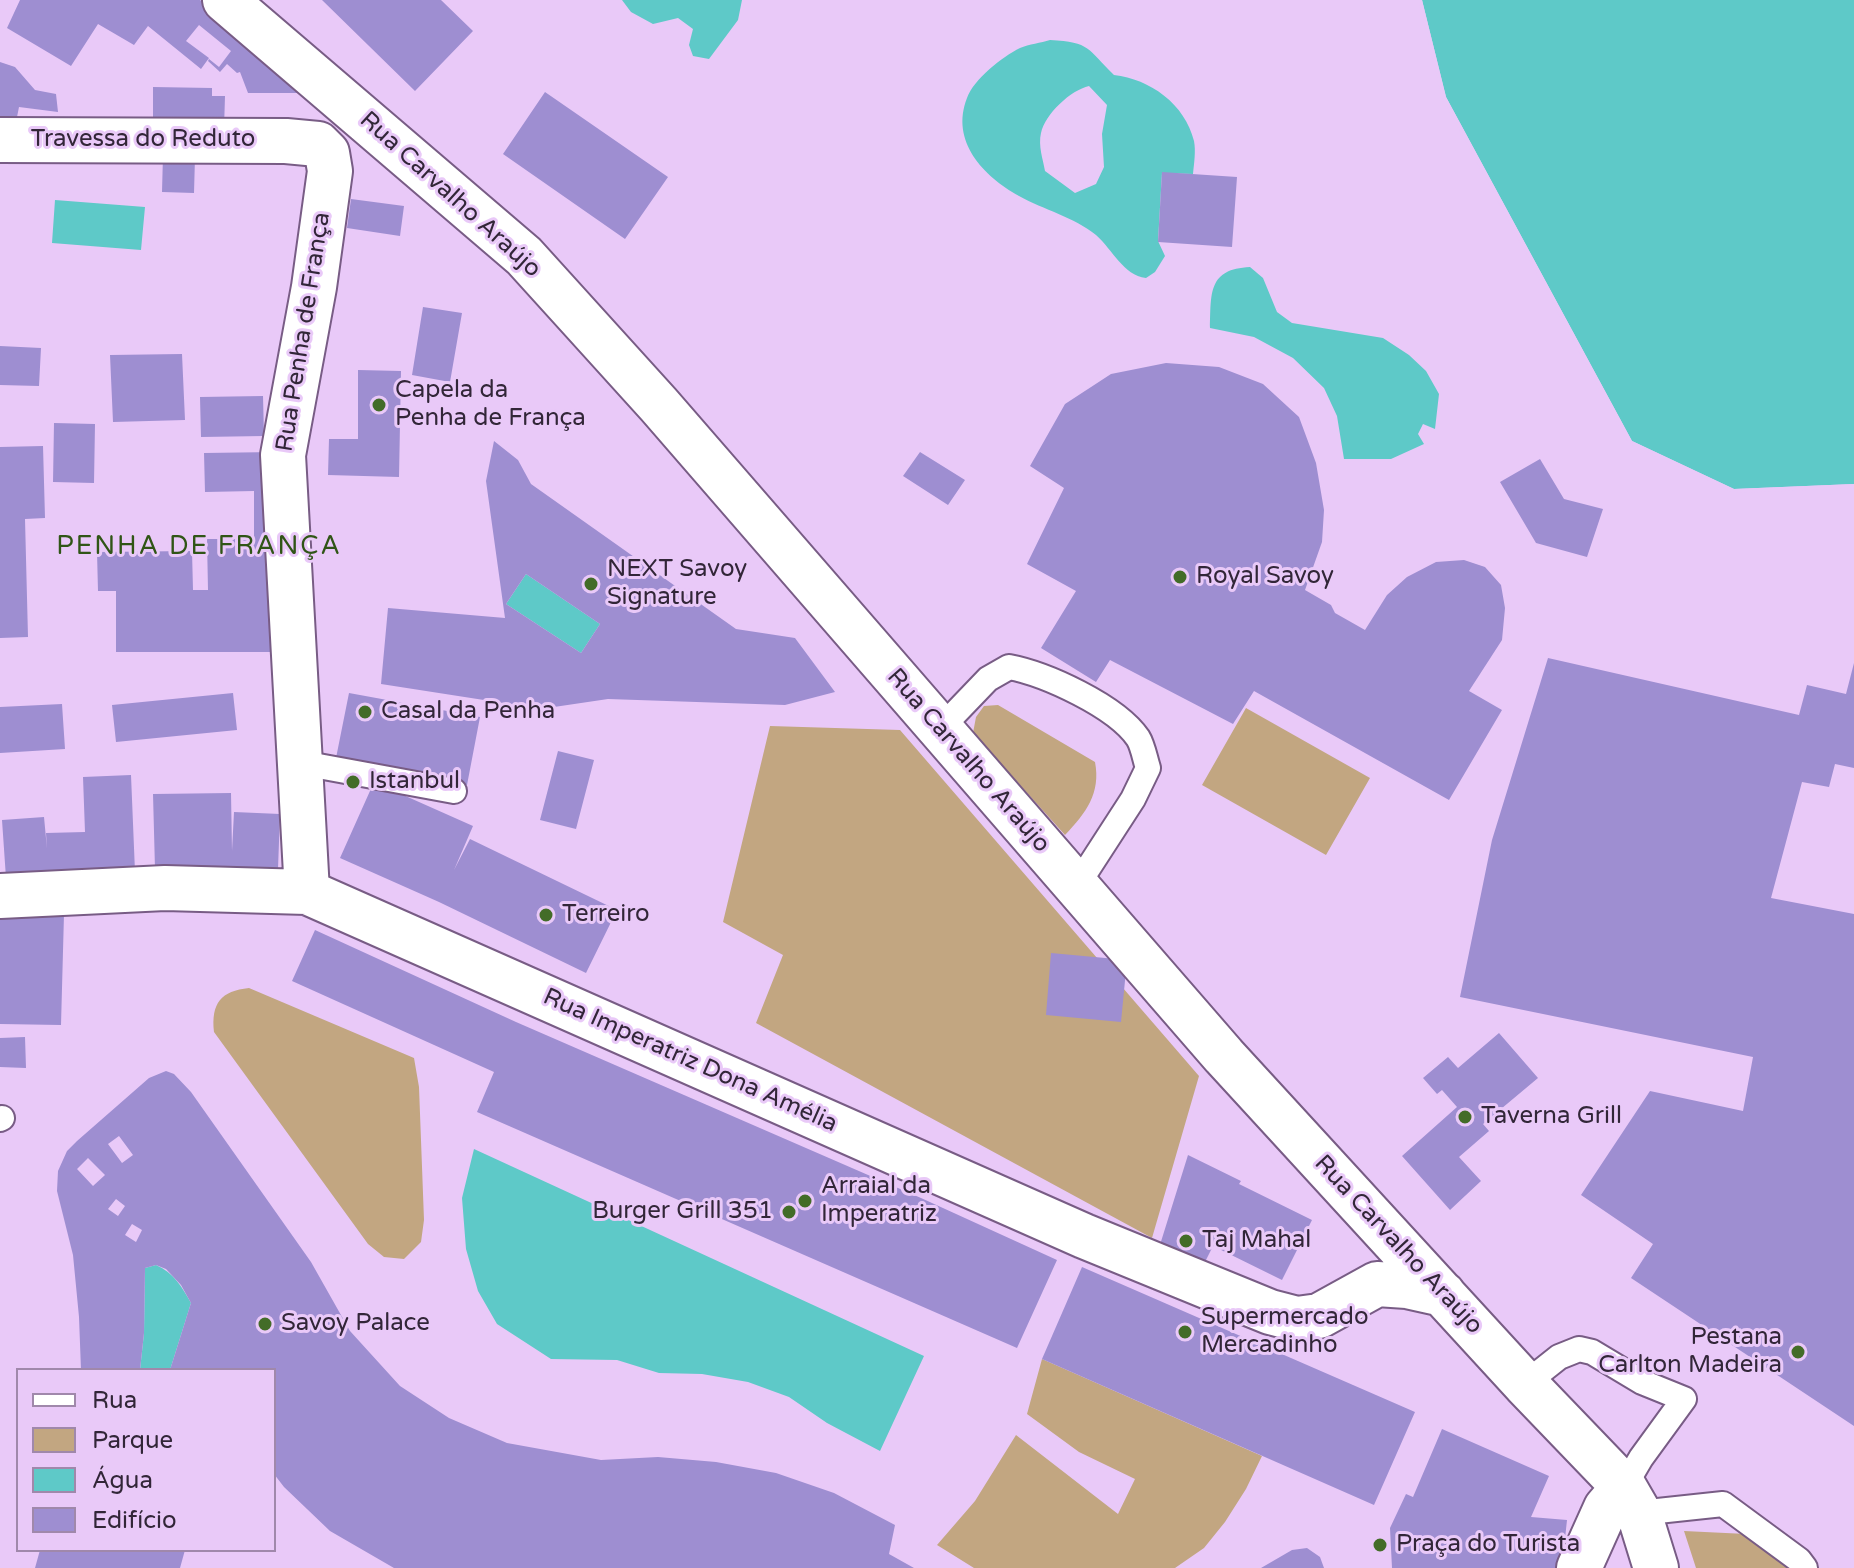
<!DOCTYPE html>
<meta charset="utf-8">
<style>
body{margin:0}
#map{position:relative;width:1854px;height:1568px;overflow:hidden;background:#e9c9f8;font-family:"Varela Round",sans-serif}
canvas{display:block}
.legend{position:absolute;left:16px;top:1368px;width:260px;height:184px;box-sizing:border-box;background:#e9c9f8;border:2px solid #a088ab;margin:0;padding:10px 14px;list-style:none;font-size:24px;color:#322638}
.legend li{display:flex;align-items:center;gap:16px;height:40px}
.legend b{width:40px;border:2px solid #a088ab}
</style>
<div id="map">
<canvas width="1854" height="1568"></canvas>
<ul class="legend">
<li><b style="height:10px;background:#fff"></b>Rua</li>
<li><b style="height:22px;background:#c2a681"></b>Parque</li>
<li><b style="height:22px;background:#5ec9c8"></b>Água</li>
<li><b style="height:22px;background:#9e8ed1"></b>Edifício</li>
</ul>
</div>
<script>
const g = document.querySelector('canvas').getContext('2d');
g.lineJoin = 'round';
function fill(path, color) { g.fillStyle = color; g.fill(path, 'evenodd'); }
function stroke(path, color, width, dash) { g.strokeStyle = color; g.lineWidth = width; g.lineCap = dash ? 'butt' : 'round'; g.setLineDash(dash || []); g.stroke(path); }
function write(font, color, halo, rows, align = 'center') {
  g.font = font + ' "Varela Round",sans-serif'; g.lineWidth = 6; g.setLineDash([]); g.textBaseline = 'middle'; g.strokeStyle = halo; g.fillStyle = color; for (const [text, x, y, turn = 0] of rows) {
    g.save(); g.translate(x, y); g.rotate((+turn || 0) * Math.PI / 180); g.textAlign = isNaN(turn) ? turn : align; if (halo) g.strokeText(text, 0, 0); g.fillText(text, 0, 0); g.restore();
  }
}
fill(new Path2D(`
 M998,705l97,57c6,31 -9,51 -30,73l-92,-102 3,-16 8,-11z
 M1246,708l124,70 -44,77 -124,-70z
 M770,726l130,4 299,346 -47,162 -396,-215 27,-68 -60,-33z
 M249,988l165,70 5,29 5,133 -3,22 -17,17 -20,-2 -16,-13 -154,-212c-3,-29 7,-41 35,-44z
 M1042,1359l220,97 -16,33 -21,33 -21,26 -29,20h-201l-37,-23 38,-44 41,-66 102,79 17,-35 -56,-27 -52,-38z
 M1684,1531l83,4 26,33h-97z`), '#c2a681');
fill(new Path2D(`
 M622,0h120l-4,20 -29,39 -16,-3 -4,-11 4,-16 -15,-11 -25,6 -22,-12z
 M1422,0h432v484l-120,5 -102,-48 -186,-344z
 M1050,40c41,2 37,9 64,35 36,4 71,29 80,66 2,10 0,23 -1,33l-31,-1 -4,68 7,15 -10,16 -9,6c-23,-3 -33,-28 -50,-43 -22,-18 -52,-25 -77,-39 -36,-20 -69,-55 -52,-98 7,-19 35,-41 53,-50 9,-4 21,-5 30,-8zM1089,86l18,19 -5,29 2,33 -8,17 -21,9 -30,-22c-2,-12 -7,-25 -4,-38 4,-19 30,-43 48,-47z
 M55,200l90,7 -4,43 -89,-7z
 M1250,267l13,11 14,34 15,11 91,15 26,17 17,16 13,23 -4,35 -12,-5 -5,10 6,10 -33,15h-47l-7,-43 -13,-28 -31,-30 -39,-21 -44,-9c1,-35 -2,-59 40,-61z
 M526,574l74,50 -19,29 -75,-49z
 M474,1149l450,207 -44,95 -53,-28 -38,-26 -41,-15 -46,-8 -43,-1 -42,-13 -66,-1 -54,-35 -19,-33 -12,-42 -4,-51z
 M156,1265c18,8 26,22 35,38l-21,67h-30l4,-37 1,-65z`), '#5ec9c8');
fill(new Path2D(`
 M1418,0h4l24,97 186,344 102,48 120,-5v4l-120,5 -105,-49 -187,-346z`), '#e9c9f8');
fill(new Path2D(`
 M20,0h180l108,93h-60l-8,-21 -3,1 -10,-9 -7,8 -12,-11 1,-2 10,8 12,-16 -32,-26 -13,16 23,17 -8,11 -53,-43 -14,19 -36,-21 -27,42 -64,-38z
 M322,0h119l32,31 -58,60z
 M0,62l15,5 20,23 21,4 2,18 -39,-5 -3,15h-16z
 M153,87l59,1v8h13l-1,33 -71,-1z
 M545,92l123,85 -43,62 -122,-85z
 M163,155l32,2 -1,36 -32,-1z
 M1162,172l75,5 -5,70 -74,-5z
 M351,199l53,7 -4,30 -53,-8z
 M423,307l39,6 -12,69 -38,-7z
 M0,346l41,2 -2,38 -39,-1z
 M182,354l3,66 -72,2 -3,-67z
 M1166,363l53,4 44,17 36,33 17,46 8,47 -2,32 -17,48 26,15 4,8 30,17 22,-35 20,-18 29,-15 28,-2 21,7 16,18 4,23 -3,32 -33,51 33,19 -53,90 -195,-109 -21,33 -123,-64 -14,22 -55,-34 35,-57 -49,-27 37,-76 -34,-22 35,-62 46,-30z
 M358,370l43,1 -2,106 -71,-2 1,-36h29z
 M263,396l1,40 -63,1 -1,-40z
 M54,423l41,1 -1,59 -41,-1z
 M494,441l24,19 13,24 205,145 59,9 40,54 -50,13 -177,-6 -54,8 -38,-2 -135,-21 7,-76 117,10 -19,-137zM526,574l74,50 -19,29 -75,-49z
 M43,446l2,72 -20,1 3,118 -28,1v-191z
 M276,452l2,200h-162v-61h-18l-1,-39 95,-1 1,39h15l-1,-51h47v-48l-49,1 -1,-39z
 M920,452l45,28 -17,25 -45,-29z
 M1540,459l24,40 39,10 -16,48 -51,-14 -36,-61z
 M1548,658l251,57 8,-30 39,9 8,-31v105l-19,-4 -6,23 -27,-5 -31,116 83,16v512l-223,-148 22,-34 -72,-49 69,-104 93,20 10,-54 -293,-60 32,-157z
 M233,693l4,37 -121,12 -4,-37z
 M349,693l131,24 -13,68 -131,-27z
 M62,704l3,45 -65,4v-46z
 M558,751l36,9 -18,69 -36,-9z
 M131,775l4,97 -129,6 -4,-58 42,-3 3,32 -1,-16 39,-1 -2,-55z
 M374,782l99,44 -19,44 16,-31 147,71 -31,63 -147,-71 -99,-44z
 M231,793l1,58 2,-39 46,2 -2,55h-123l-2,-75z
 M64,914l-3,111 -61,-1v-109z
 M315,930l201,92 405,176 136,62 -40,88 -540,-236 17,-40 -202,-91z
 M1051,953l76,7 -6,62 -75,-7z
 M1499,1033l39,45 -55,46 6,7 -30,26 22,24 -31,29 -48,-54 55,-49 -15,-17 -5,4 -14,-16 25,-21 10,11z
 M25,1037l1,31 -26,-1v-29z
 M166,1071l8,3 17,18 120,170 39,69 50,55 49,32 58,25 94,17 57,-3 58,5 60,11 58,20 61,32 -6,29 25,14h-520l-64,-37 -46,-44 -10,-13v-104h-104l21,-67 -10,-18 -15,-16 -10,-4 -11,3 -1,65 -4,37h-59l-2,-53 -6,-62 -16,-64 1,-20 9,-20 10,-10 72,-63zM119,1136l14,19 -11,8 -14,-19zM88,1158l17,17 -12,11 -16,-17zM116,1199l9,7 -7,10 -10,-7zM132,1224l10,6 -6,12 -11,-7z
 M1188,1155l53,26 -2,3 73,36 -30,60 -69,-34 -11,22 -43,-20z
 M1082,1267l333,145 -41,93 -332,-146z
 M1442,1429l107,47 -18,41 36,3 -4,37 -4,11h-167l-2,-40 16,-34 7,3z
 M1307,1548l13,9 4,11h-63l31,-18z
 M40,1550h145l-5,18h-145z`), '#9e8ed1');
const lane = new Path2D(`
 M940,729l48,-50 21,-12c37,7 107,39 129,71 5,8 7,21 10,30l-15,31 -57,88
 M302,763l152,28
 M0,1119l2,-1
 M1525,1384l34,-27 20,-8 13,3 50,30 42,17 -43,59 -17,29
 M1639,1513l84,-9 76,56 6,8`);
const street = new Path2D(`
 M225,0l299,256 135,149 565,651 301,328 99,103 15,26 17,55
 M0,140l286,1 32,3 9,9 3,18 -16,116 -31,168 24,437
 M0,896l165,-8 142,4 777,344 186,76 27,7 22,-3 58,-32 30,2 36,8
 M1579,1568l27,-60 18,-21`);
stroke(lane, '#785c85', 28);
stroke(street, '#785c85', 48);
stroke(lane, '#fff', 24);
stroke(street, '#fff', 44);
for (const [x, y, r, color] of [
 [379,405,8,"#436c28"],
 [1180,577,8,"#436c28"],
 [591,584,8,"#436c28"],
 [365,712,8,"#436c28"],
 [353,782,8,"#436c28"],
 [546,915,8,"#436c28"],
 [1465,1117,8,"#436c28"],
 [805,1201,8,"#436c28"],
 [789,1212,8,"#436c28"],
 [1186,1241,8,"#436c28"],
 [265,1324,8,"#436c28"],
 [1185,1332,8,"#436c28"],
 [1798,1352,8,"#436c28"],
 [1380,1545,8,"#436c28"]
]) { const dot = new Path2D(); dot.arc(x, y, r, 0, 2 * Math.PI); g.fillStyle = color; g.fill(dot); stroke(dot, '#e9c9f8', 3); }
write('24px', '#322638', '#e9c9f8', [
 ["Travessa do Reduto",143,140],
 ["Rua Carvalho Araújo",450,195,42],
 ["Rua Penha de França",304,332,-81],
 ["Rua Carvalho Araújo",968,761,49],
 ["Rua Imperatriz Dona Amélia",690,1061,24],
 ["Rua Carvalho Araújo",1398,1245,47]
]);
write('24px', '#322638', '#e9c9f8', [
 ["Capela da",395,391],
 ["Penha de França",395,419],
 ["NEXT Savoy",607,570],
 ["Signature",607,598],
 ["Royal Savoy",1196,577],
 ["Casal da Penha",381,712],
 ["Istanbul",369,782],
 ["Terreiro",562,915],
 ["Taverna Grill",1481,1117],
 ["Arraial da",821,1187],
 ["Imperatriz",821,1215],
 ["Burger Grill 351",773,1212,"right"],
 ["Taj Mahal",1202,1241],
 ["Supermercado",1201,1318],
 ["Mercadinho",1201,1346],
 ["Savoy Palace",281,1324],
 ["Pestana",1782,1338,"right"],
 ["Carlton Madeira",1782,1366,"right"],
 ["Praça do Turista",1396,1545]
], 'left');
g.letterSpacing = '2px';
write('26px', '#305516', '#e9c9f8', [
 ["PENHA DE FRANÇA",199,547]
]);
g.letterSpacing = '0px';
</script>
